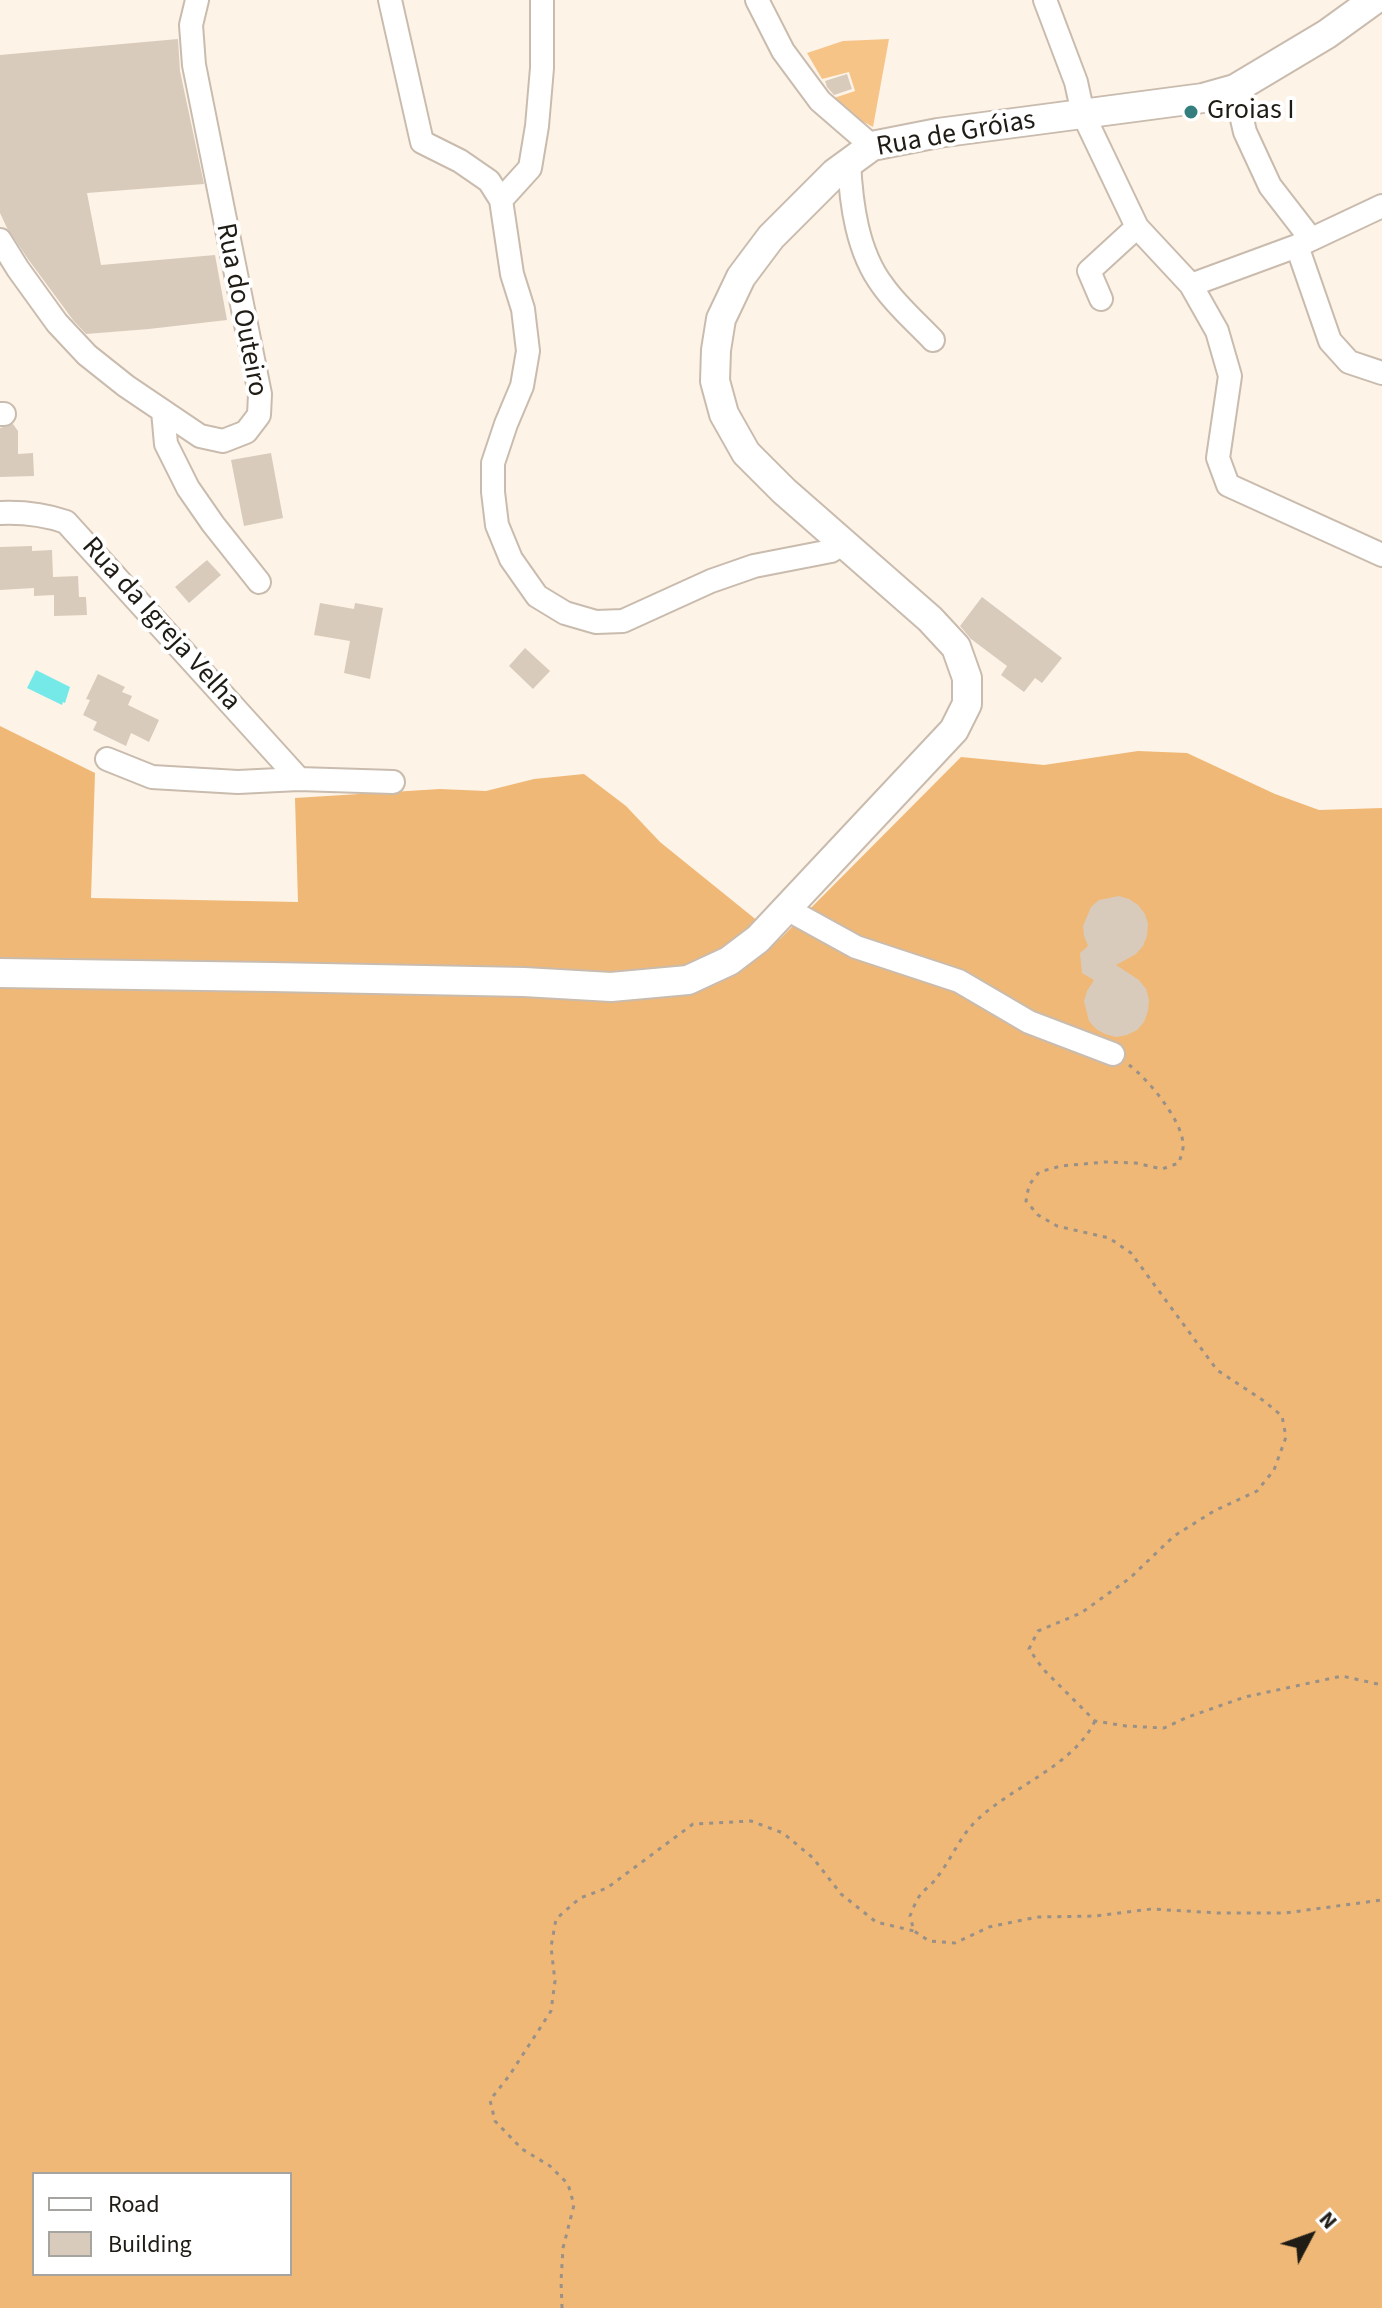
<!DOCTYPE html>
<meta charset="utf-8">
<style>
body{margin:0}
#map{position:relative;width:1382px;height:2308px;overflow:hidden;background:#fef3e7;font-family:"Source Sans 3",sans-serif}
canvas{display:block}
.legend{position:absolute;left:32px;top:2172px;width:260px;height:104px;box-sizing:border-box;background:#fff;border:2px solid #a5a4a1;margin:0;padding:10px 14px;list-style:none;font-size:24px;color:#1f1b15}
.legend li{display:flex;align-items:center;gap:16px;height:40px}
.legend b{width:40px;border:2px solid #a5a4a1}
.north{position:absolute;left:1270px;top:2196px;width:80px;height:80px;-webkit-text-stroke:6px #fff;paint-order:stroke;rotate:49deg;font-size:22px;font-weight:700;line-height:32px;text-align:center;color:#1f1b15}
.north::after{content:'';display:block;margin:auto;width:28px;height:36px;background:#1f1b15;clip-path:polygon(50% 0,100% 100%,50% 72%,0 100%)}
</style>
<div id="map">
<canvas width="1382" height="2308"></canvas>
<ul class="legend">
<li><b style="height:10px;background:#fff"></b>Road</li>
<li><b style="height:22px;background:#d8cbbc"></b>Building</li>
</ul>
<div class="north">N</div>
</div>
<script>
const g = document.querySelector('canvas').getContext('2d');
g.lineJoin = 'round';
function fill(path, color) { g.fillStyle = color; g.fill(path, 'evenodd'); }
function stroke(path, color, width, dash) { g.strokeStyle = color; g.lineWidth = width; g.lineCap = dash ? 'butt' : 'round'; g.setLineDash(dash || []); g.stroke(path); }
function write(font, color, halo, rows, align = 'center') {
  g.font = font + ' "Source Sans 3",sans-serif'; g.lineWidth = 8; g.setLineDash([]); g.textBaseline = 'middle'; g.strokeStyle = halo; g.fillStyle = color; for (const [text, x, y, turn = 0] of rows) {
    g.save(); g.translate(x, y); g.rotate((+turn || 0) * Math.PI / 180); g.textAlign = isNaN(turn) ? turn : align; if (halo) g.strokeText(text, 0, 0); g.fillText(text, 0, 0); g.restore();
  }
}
fill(new Path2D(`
 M889,39l-16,88 -22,-12 -17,-17 21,-7 -6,-19 -27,7 -15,-26 36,-12z`), '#f7c488');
fill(new Path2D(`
 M0,726l95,47 -4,125 207,4 -3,-104 145,-9 46,2 48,-12 50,-5 42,32 34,36 120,97 181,-182 83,8 94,-14 49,2 88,41 44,16 63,-2v1500h-1382zM34,2174h256v100h-256z`), '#f0b876');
fill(new Path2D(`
 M36,670l34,17 -5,16 -2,-1 -1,3 -35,-17z`), '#75e9e8');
fill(new Path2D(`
 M178,39l2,32 24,113 -117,9 14,72 114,-10 12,65 -78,9 -63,5 -13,-14 -45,-61 -21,-31 -7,-15v-158z
 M847,74l5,15 -18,6 -7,-8 -2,-6z
 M13,424l5,7v23l15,-1 1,23 -34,1v-49z
 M271,453l12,65 -39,8 -13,-66z
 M32,546v5l20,-1 1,27 25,-1 1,21h7l1,18 -33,1v-21l-20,1v-8l-34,2v-43z
 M207,560l14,15 -32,28 -14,-16z
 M982,597l80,61 -20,25 -7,-5 -11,14 -23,-17 6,-9 -36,-27 -11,-13z
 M320,603l34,6 1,-6 28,5 -13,71 -26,-6 6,-32 -36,-6z
 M525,648l25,23 -17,18 -24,-23z
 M98,674l27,13 -3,5 10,4 -4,9 31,15 -10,22 -18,-9 -5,13 -33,-16 4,-8 -14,-7 7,-15 -4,-1z
 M1119,896l10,3 9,6 7,9 3,10 -1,12 -4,10 -7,8 -20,11 23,15 7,9 3,11 -1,11 -4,11 -7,8 -10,5 -11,2 -11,-3 -9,-5 -7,-8 -5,-20 3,-10 7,-11 -12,-7 -2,-20 8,-7 -4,-10 -1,-10 8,-19 8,-7z`), '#d8cbbc');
const minor = new Path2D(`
 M390,0l32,142 38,19 29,20 12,19 11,74 11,35 5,42 -6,35 -16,38 -13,39v29l4,33 14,34 26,37 28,17 31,9 27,-1 88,-40 43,-15 77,-15 14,-9
 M757,0l26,51 37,50 52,45
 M1045,0l31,82 7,32 54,113 54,58 26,46 13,45 -12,82 10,27 154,70
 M1235,89l10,43 25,54 41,53
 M849,162c2,41 8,90 34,124 14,20 34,37 50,54
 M501,200l29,-32 7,-42 5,-58v-68
 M0,240l18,29 39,54 30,32 39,31 74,50 23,5 23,-9 13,-17 1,-21 -66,-329 -3,-40 6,-25
 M1297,246l33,95 19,21 33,11
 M1191,285l106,-39 85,-40
 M1101,299l-12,-28 48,-44
 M163,411l3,33 22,44 25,36 46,58
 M0,414h4
 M0,513c24,-1 43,1 66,9l233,257
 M107,759l45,18 86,5 61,-3 94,3
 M787,909l69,38 103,34 70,41 84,32`);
const tertiary = new Path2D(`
 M0,973l272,4 252,5 87,5 77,-7 41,-19 29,-22 196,-209 13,-26v-26l-11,-31 -26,-28 -146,-128 -38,-38 -22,-39 -9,-33 1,-31 5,-31 20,-42 30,-40 64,-64 37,-27 66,-13 265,-35 32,-9 92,-55 47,-34`);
stroke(minor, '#c9bcae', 26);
stroke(tertiary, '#c9bcae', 32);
stroke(new Path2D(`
 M1129,1065c19,14 53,55 54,79 1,6 -3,14 -4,19l-17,6 -26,-6 -31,-1 -44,4 -22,6 -10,13 -3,16 12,14 19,11 52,12 22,15 86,117 47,31 18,15 4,21 -12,33 -17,21 -43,20 -40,25 -44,42 -49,35 -43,18 -9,18 14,20 52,52 31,5 38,2 24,-11 57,-20 97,-21 40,9
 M1095,1721c-23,46 -81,64 -118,99 -17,16 -25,38 -39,56 -4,7 -12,12 -17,18 -5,6 -8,15 -11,22l4,15 15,10 26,2 34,-16 48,-10 58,-1 57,-7 66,4h67l97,-13
 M562,2308l-1,-27 2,-33 11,-43 -6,-21 -18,-18 -28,-17 -27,-28 -5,-21 19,-24 42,-65 4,-30 -4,-34 5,-28 24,-21 27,-10 86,-64 58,-3 32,12 30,25 28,36 35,28 38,9`), '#999188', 3, [4, 6]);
stroke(minor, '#fff', 22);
stroke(tertiary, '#fff', 28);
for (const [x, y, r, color] of [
 [1191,112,8,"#357e7e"]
]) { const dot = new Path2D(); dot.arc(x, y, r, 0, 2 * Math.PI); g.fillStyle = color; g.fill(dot); stroke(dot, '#fff', 3); }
write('28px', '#1f1b15', '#fff', [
 ["Groias I",1207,112]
], 'left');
write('28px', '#1f1b15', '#fff', [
 ["Rua de Gróias",956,135,-10],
 ["Rua do Outeiro",240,310,79],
 ["Rua da Igreja Velha",160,625,48]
]);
</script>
